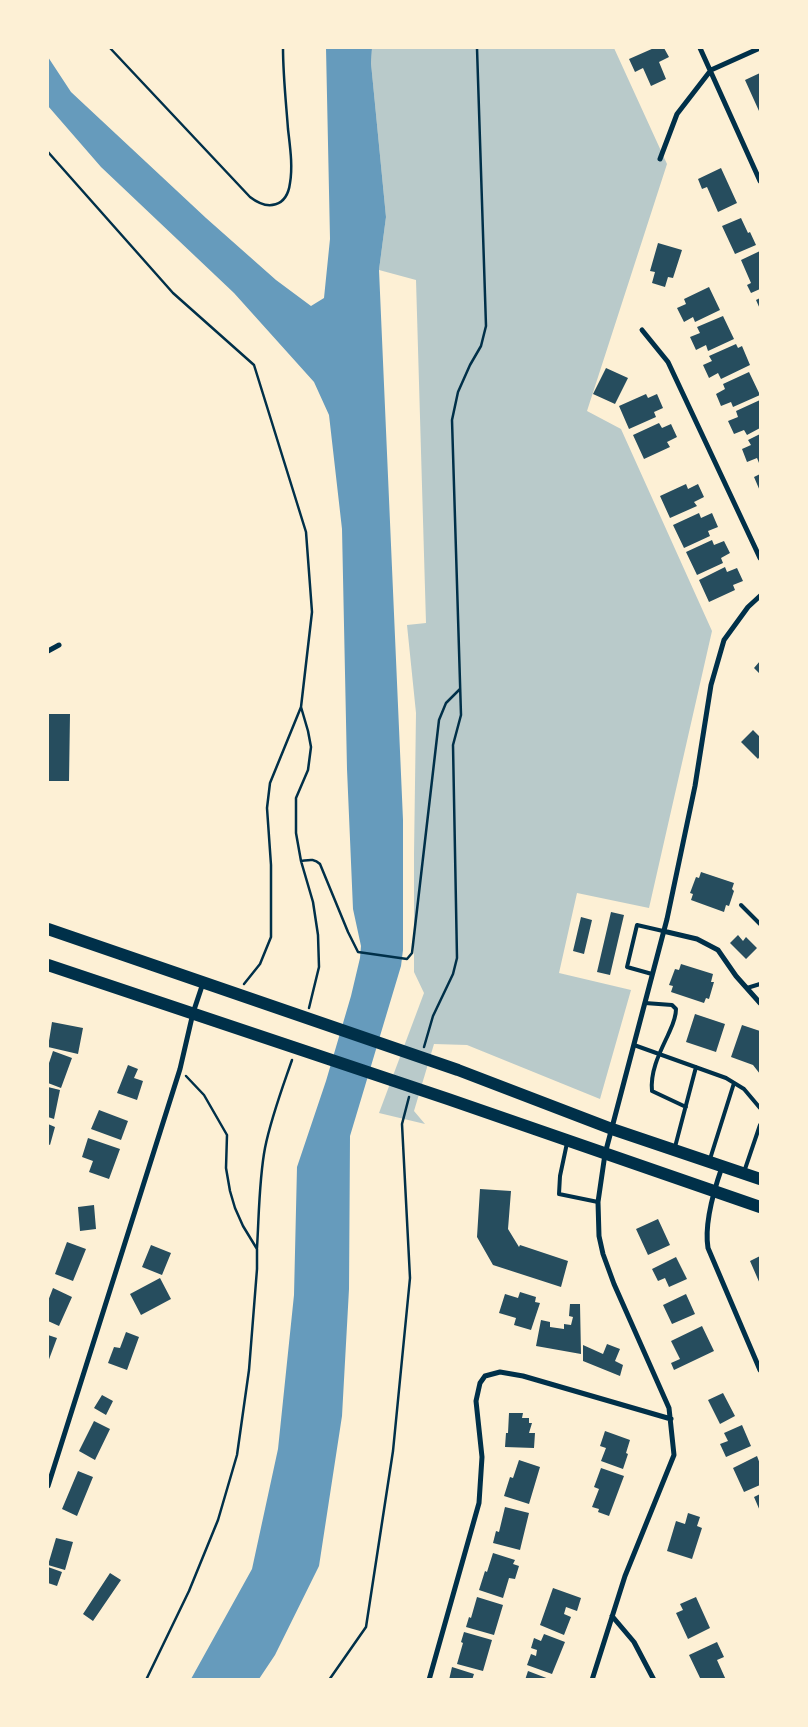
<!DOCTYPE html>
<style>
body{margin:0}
#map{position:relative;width:808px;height:1727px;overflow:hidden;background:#fdf0d5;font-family:Commissioner,sans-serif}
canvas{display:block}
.frame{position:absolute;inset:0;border:49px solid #fdf0d5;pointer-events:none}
</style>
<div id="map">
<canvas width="808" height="1727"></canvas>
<div class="frame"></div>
</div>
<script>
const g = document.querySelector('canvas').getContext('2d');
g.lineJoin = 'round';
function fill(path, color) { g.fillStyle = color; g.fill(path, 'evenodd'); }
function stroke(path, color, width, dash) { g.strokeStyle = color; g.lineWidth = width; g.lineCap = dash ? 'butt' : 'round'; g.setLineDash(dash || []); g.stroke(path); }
fill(new Path2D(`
 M372,48h242l53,116 -80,247 34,18 91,202 -63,277 -72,-15 -18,80 72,17 -31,109 -133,-54 -33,-1 -20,67 11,13 -46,-11 45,-120 -10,-21v-118l2,-141 -9,-88 19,-2 -10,-343 -37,-10 7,-53 -15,-154z`), '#b9caca');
fill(new Path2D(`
 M326,48h46l-1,15 15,154 -7,53 24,550v130l-2,16 -51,170 -1,153 -7,127 -23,150 -44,89 -16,24h-68l61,-110 26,-120 16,-154 3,-128 29,-86 25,-85 9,-38 1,-12 -8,-37 -6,-140 -5,-240 -13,-114 -15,-33 -80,-89 -133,-126 -53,-61v-49l23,35 135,126 70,62 35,26 13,-8 6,-59z`), '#669bbc');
fill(new Path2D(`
 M654,48h10l5,9 -10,5 7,17 -15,7 -8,-18 -8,4 -6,-13z
 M760,73v38h-1l-14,-31z
 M721,168l16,35 -19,9 -11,-25 -5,2 -4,-10z
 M741,218l7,15 2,-1 6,13 -21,9 -13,-28z
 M658,243l24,7 -9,28 -5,-1 -3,10 -13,-4 3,-11 -5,-1z
 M760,251v38l-9,4 -4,-8 4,-2 -10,-23z
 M709,287l11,23 -25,12 -2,-5 -9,5 -7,-14 9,-4 -2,-5z
 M760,298v11l-4,-9z
 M723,316l11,23 -26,12 -2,-6 -10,5 -6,-13 10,-4 -3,-6z
 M736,344l2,4 4,-2 8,19 -29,14 -3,-6 -9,5 -6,-13 9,-4 -3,-5z
 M606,368l22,10 -13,26 -22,-10z
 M749,372l11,23 -27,12 -2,-5 -10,4 -5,-12 9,-5 -2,-5z
 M646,394l2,4 9,-4 6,14 -9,4 2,5 -27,12 -10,-23z
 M760,400v28l-13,7 -3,-5 -10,4 -6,-13 10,-4 -2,-6z
 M659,423l3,5 9,-4 6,13 -10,5 3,5 -26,12 -11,-24z
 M760,434v28l-1,1 -2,-5 -10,4 -5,-13 9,-4 -3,-5z
 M760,474v17l-6,-14z
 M686,484l2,5 10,-5 6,13 -10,5 3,4 -27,12 -10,-22z
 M699,513l2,5 11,-5 6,14 -10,4 2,5 -26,12 -11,-23z
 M712,540l2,5 10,-4 6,12 -9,5 2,5 -26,12 -11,-23z
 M725,567l2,5 10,-4 6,13 -10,4 2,5 -26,12 -10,-22z
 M760,661v13l-6,-6z
 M48,714h22l-1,67h-21z
 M753,730l7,7v19l-2,3 -17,-17z
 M701,872l33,11 -2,6 2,2 -5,15 -3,-1 -2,7 -33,-12 2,-6 -3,-1 6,-16 3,1z
 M611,912l13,3 -14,60 -13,-3z
 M581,917l11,3 -8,34 -11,-3z
 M738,935l5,6 3,-4 11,11 -11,11 -16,-16z
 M681,964l32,10 -2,8h3l-5,17 -3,-1 -2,5 -33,-11 2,-6 -4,-1 6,-16 4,1z
 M695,1014l30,10 -9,28 -30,-10z
 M52,1022l31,6 -5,26 -30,-7z
 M742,1025l18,6v43l-7,-9 -22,-8z
 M53,1051l19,7 -11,30 -13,-5v-17z
 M128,1065l10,4 -4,9 9,3 -6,19 -20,-7z
 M48,1087l12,3 -6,29 -6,-2z
 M99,1110l29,11 -7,19 -30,-11z
 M48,1124l7,3 -5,18 -2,-1z
 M88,1138l32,11 -11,30 -20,-7 4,-11 -11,-4z
 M480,1189l31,2 -3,38 11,18 1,-2 48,16 -7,26 -68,-22 -16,-28z
 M94,1205l2,24 -16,2 -2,-24z
 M658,1219l12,26 -22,10 -12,-26z
 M67,1242l19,7 -13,32 -18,-7z
 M151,1245l20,8 -9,22 -20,-8z
 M760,1256v28l-10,-23z
 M676,1257l11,22 -18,8 -4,-9 -7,3 -6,-12z
 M160,1278l11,21 -30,16 -11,-21z
 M53,1288l19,9 -13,29 -11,-5v-20z
 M520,1292l16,5 -1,5 5,1 -9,27 -17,-5 2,-7 -17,-5 6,-19 13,4z
 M686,1294l9,20 -23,10 -9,-19z
 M570,1304h10l1,50 -45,-8 5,-26 9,2v5l14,2v-5l7,1 2,-8 -4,-1z
 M702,1326l12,25 -40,19 -3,-7 9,-4 -9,-18z
 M126,1332l13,5 -12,33 -19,-7 6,-16 6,1z
 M48,1335l9,3 -9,24z
 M607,1344l13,5 -5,12 8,4 -3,11 -37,-15v-16l20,9z
 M723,1393l12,23 -15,8 -12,-24z
 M102,1395l11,6 -7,14 -12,-7z
 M509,1413h14l-1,5h7v5h3l-3,10h6l-1,15 -29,-1 1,-14h2z
 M94,1421l16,8 -15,31 -16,-9z
 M742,1425l9,21 -25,11 -6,-13 8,-3 -4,-8z
 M605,1431l25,9 -4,13 2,1 -5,15 -22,-8 5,-13 -6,-2z
 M757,1456l3,8v21l-16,7 -11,-24z
 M519,1460l21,7 -11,37 -25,-8 6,-19 3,1z
 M601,1468l23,8 -15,40 -11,-4 1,-3 -7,-2 7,-18 -5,-2z
 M78,1471l15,6 -16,39 -15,-7z
 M760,1494v17l-6,-14z
 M505,1507l24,6 -9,37 -27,-7 3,-12 3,1z
 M688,1513l12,4 -3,9 5,2 -10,31 -25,-8 9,-30 9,3z
 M56,1538l17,4 -8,28 -17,-5z
 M493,1553l22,7 -2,4 6,2 -4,13 -6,-1 -6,20 -24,-8 6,-19 2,1z
 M48,1567l14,5 -5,14 -9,-3z
 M110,1573l11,7 -28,41 -10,-7z
 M553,1588l28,10 -4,13 -11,-4 -2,7 7,3 -7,18 -24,-10z
 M477,1597l26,8 -9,30 -28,-8 3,-10 2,1z
 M696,1597l14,31 -22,11 -12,-26 7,-3 -3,-6z
 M464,1632l28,8 -9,31 -26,-7 6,-21 -2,-1z
 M544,1634l21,8 -13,32 -25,-9 4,-11 5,2 1,-6 -6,-2 3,-10 7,3z
 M717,1642l7,15 -7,3 9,20h-25l-12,-25z
 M452,1667l22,7 -2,6h-23z
 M528,1671l21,8v1h-24z`), '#264d5e');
stroke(new Path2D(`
 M110,48l140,149c18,14 37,10 40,-14 3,-17 0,-36 -2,-54 -2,-27 -5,-54 -5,-81
 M48,152l125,141 81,72 52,167 6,80 -11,95 -31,76 -3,25 4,57v72l-11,27 -16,20
 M301,707l7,24 3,16 -3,23 -12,28v35l5,28 12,41 5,33 1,32 -10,41
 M301,861c8,-1 13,-3 19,3l28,68 10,20 49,7 5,-6 27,-233 7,-17 14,-14
 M424,1047l9,-31 20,-42 4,-16 -4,-213 8,-30 -9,-295 6,-28 12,-27 11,-19 5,-20 -9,-278
 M257,1248c2,-32 2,-69 8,-100 6,-30 17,-59 27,-88
 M146,1680l43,-89 29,-71 19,-65 12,-85 8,-101v-20l-14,-23 -8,-18 -5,-17 -4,-23 1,-33 -23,-40 -18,-19
 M329,1680l37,-53 27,-176 17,-173 -8,-154 7,-27`), '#003049', 2.5);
stroke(new Path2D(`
 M741,905l19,19
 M652,974l-25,-7 10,-42 26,6
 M747,988l13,-4
 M645,1003l27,2 4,4c0,10 -4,17 -8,26 -8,17 -18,36 -16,56l34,16
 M634,1045l92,33 18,11 16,19
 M567,1143l-7,33 -1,18 39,8
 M675,1147l21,-80
 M710,1159l24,-76
 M744,1172l16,-47`), '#003049', 4);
stroke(new Path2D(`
 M700,48l60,133
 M660,159l17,-45 34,-44 49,-22
 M642,330l26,32 92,196
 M48,651l11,-6
 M663,931l34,8 21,11 18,26 24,27
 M722,1167c-8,23 -18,57 -14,81l52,122
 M48,1486l132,-417 13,-56 10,-30
 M612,1616l22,26 20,38
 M429,1680l50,-177 3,-46 -6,-56 4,-18 5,-7 15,-4 23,4 148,43
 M592,1680l33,-104 49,-121 -5,-47 -55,-124 -11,-30 -4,-18 -1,-34 7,-48 62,-235 28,-133 16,-101 13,-45 24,-33 12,-11`), '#003049', 5);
stroke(new Path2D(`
 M48,929l410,141 154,59 148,50
 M48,965l400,134 312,108`), '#003049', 12);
</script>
